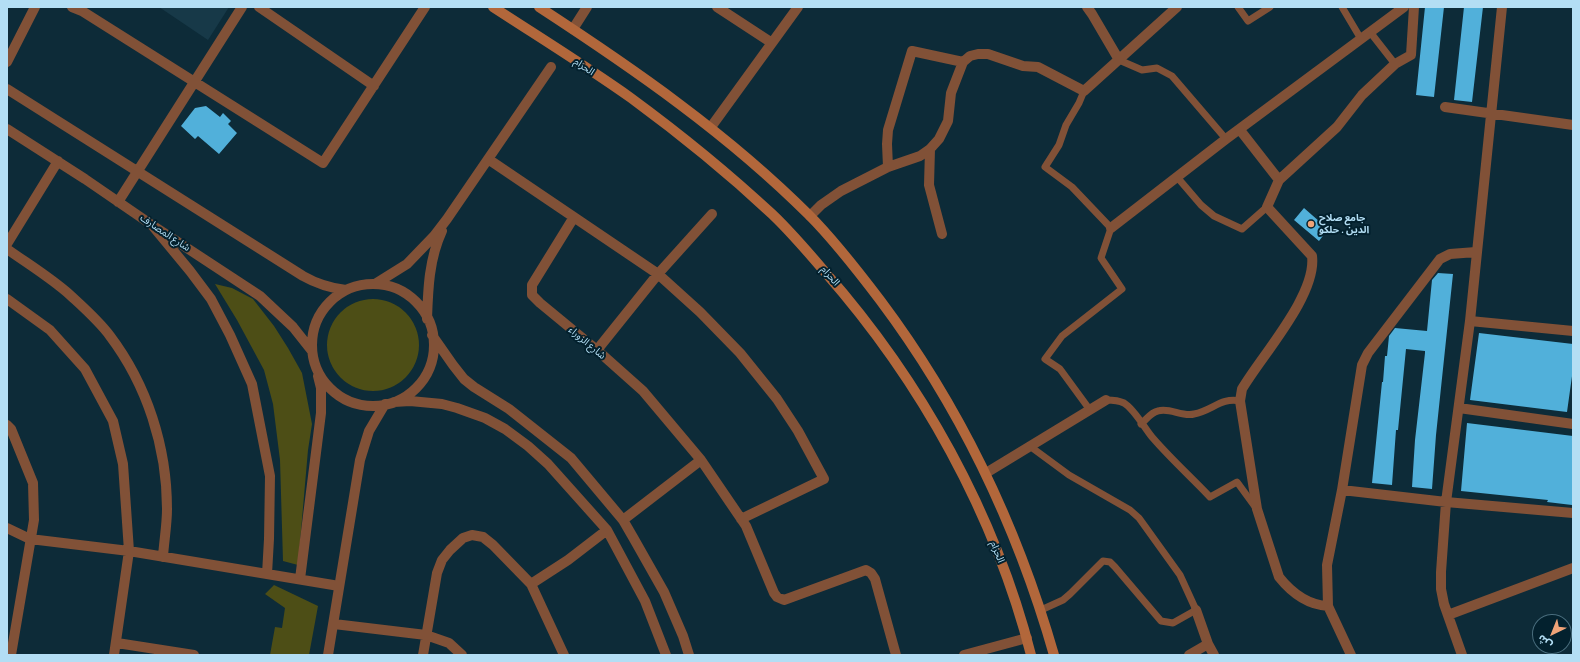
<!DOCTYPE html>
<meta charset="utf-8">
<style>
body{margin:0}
#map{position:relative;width:1580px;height:662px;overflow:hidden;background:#0d2b38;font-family:Manrope,"Noto Sans Arabic",sans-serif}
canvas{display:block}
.frame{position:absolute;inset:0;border:8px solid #b3def4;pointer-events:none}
.north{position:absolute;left:1532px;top:614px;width:40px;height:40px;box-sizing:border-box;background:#03212e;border:1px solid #496d7d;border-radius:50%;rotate:223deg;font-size:11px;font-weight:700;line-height:16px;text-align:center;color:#b3def4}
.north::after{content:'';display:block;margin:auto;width:14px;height:18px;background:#efa378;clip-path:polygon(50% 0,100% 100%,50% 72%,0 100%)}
</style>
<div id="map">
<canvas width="1580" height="662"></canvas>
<div class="frame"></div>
<div class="north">ش</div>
</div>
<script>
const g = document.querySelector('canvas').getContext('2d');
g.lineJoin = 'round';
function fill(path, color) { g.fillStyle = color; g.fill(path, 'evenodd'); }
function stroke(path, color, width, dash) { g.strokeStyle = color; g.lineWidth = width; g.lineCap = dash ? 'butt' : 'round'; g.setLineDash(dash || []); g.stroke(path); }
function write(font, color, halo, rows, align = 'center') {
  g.font = font + ' Manrope,"Noto Sans Arabic",sans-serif'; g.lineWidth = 4; g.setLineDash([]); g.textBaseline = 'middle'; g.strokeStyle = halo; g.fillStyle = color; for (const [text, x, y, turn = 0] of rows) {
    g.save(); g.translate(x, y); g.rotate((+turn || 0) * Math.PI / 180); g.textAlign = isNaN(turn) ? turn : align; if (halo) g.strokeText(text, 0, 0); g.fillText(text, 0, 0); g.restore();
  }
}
fill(new Path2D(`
 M159,7h70l-21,33z`), '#173948');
fill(new Path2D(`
 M215,284l17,4 21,11 21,27 14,22 14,25 10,51 -4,26 -10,115 -15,-4 -3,-101 -7,-56 -9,-34 -27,-50z
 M327 345a46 46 0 1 1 92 0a46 46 0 1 1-92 0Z
 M274,585l44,21 -9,49h-39l5,-28 7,1 3,-20 -20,-14z`), '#4d4e16');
fill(new Path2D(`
 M1425,7h19l-10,90 -18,-2z
 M1464,7h19l-11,95 -18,-2z
 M206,106l14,11 3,-4 8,8 -3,3 9,9 -18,21 -21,-18 -3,3 -14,-13 14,-18z
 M1304,208l24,21 -9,12 -25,-21z
 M1438,273l15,1 -17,161 -4,54 -20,-2 3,-47 10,-87v-2l-19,-2 -8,81h-2l-4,55 -20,-2 10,-101h1l2,-26h2l2,-20 6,-8 32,3 5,-51z
 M1479,333l94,11v25l-6,43 -97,-12z
 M1467,423l106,13v54l-1,15 -25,-3 1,-2 -87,-9z`), '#51b0da');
stroke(new Path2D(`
 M1238,7l10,14 22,-14
 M1342,7l19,32
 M1370,32l25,32
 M1119,60l23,10 15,-2 15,8 54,63
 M1084,91l-5,12 -13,22 -7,20 -14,22 27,20 39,41 -10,30 21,31 -60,47 -17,23 15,10 30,41
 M1177,177l24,28 13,11 28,13 25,-22
 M1106,400c7,0 12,0 18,3 10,6 20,24 28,34 18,21 39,40 58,60l27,-15 19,26
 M1141,424c5,-4 10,-12 17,-13 11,-4 24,6 36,3 18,-3 27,-17 46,-13
 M1031,447l38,28 61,35 9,8 41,57 16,35 -23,13 -12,-2 -46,-54 -5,-5 -7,-1 -33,33 -7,6 -22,10`), '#815137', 7);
stroke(new Path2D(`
 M72,7l10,4 241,152 102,-156
 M259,7l115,79
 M717,7l55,36
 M1087,7l5,7 27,46
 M573,29l14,-22
 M7,62l28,-55
 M7,89l296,187c14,8 27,12 43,14
 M1445,107l128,18
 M711,127l87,-120
 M7,129l78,50 67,46 108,71 33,31 19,24
 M1240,130l39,50 -12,27 45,49c5,39 -50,99 -70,133l-2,12 17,108 22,68c12,15 29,28 49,29
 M930,149l-1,36 13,49
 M488,159l170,115 42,38 40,41 37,46 21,32 26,48 -83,40
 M888,167l-1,-23 1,-14 24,-79 51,11
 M1279,180l58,-53 25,-32 33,-31 16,-9 3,-48
 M118,202l124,-195
 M810,216l11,-11 20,-14 47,-24 32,-11 10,-7 9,-10 9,-18 3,-28 12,-31 7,-6 8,-2h10l35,12 15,1 46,24 93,-84
 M574,217l-42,68v10l8,8 57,47 46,41 58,69 45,66 28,67 3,4 7,3 82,-30 5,3 4,6 21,76
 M152,225l38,46 21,28 19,36 22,49 18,92 -1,63 -2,35
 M1111,228l115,-89 178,-132
 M7,244l51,-83
 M7,249c21,15 44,29 63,46 14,13 29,26 40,41 37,49 57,111 57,173 0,16 -3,32 -4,48
 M375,284l32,-20 27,-28 13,-17 104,-152
 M312 345a61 61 0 1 1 122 0a61 61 0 1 1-122 0Z
 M7,299l43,31 35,39 28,52 10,43 6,87 -15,104
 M427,319c1,-30 2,-60 15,-88
 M1470,321l103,10
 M432,335l21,30 11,14 10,8 35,22 62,49 52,62 11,19 30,53 19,44 6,19
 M597,350l61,-76 54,-60
 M394,402l16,-1 32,3 15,4 28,10 20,11 23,17 20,18 59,66 38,71 21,54
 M1459,408l114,16
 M7,425l4,4 22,54 1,37 -23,135
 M986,473l120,-73
 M1342,490l104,12 127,11
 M623,520l78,-60
 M7,528l23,11 99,12 210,35
 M300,579l21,-166v-25l-3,-12
 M531,584l37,-24 39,-30
 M1196,610l12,34 6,11
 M1448,615l125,-47
 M334,624l92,11 23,8 13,12
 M117,643l77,12
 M328,655l32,-195 9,-29 16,-27
 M423,655l14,-82 5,-13 8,-10 13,-12 9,-3 11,2 10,8 38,39 33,71
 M964,655l63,-17
 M1189,655l19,-11
 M1351,655l-23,-49 -1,-41 15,-75 20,-125 6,-12 72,-94 10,-5 26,-2
 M1462,655l-18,-51 -3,-15v-17l5,-70 24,-181 32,-314`), '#815137', 10);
stroke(new Path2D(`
 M493,7c46,30 93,59 138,91 49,36 97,75 141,116 19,18 36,38 53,58 96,109 170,242 206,383
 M539,7c95,62 189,127 270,208 26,26 49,56 71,85 81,108 137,226 174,355`), '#b2673b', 10);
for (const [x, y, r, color] of [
 [1311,224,4,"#efa378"]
]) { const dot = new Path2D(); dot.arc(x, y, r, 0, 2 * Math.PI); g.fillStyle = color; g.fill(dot); stroke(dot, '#03212e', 1.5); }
write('10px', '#b3def4', '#03212e', [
 ["الحزام",584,67,34],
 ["شارع المصارف",165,233,34],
 ["الحزام",830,276,49],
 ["شارع الزوراء",587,343,40],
 ["الحزام",997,552,68]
]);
write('bold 10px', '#b3def4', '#03212e', [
 ["جامع صلاح",1319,218],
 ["الدين . حلكو",1319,230]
], 'left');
</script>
